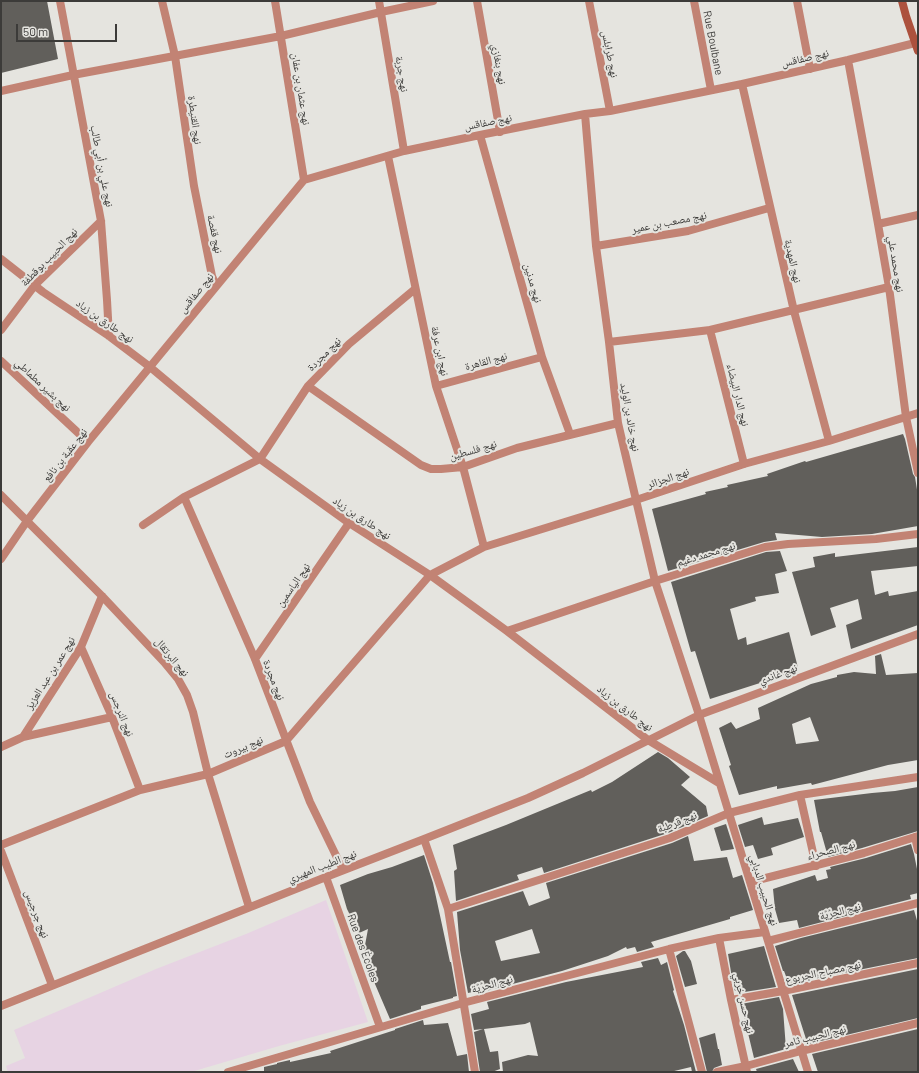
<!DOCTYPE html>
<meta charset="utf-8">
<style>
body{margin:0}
#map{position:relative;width:919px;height:1073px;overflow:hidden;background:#e5e4df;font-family:Barlow,sans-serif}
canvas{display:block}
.frame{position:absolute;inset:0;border:2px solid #3c3b39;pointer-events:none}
.scale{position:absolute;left:16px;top:24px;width:101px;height:18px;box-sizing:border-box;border:2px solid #3c3b39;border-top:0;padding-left:5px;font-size:12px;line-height:14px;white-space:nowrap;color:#3c3b39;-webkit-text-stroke:3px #e5e4df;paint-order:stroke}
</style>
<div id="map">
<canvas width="919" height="1073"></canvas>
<div class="frame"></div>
<div class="scale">50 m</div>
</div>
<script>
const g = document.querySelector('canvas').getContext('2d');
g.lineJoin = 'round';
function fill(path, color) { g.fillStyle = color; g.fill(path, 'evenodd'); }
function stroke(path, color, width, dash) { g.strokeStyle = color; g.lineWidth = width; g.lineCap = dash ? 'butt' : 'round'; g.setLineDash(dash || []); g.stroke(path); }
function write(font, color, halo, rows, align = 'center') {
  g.font = font + ' Barlow,"Noto Naskh Arabic",sans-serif'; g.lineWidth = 4; g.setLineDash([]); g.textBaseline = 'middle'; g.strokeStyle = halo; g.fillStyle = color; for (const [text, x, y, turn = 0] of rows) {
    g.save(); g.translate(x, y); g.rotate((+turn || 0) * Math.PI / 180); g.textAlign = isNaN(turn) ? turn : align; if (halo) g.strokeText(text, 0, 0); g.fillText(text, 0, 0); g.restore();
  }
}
fill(new Path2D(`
 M326,900l42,122 -89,24 -88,26h-183l-2,-6 19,-8 -11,-28 142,-61 90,-35z`), '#e7d3e3');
fill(new Path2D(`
 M1,1h46l11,58 -57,14z
 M903,434l2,5 8,35 2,3 3,19v30l-46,8 -50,3 -47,-4 2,7 -13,2 -96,29 -16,-62 54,-15 -1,-2 23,-5 -1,-2 41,-9 -1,-2 38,-13 1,1z
 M918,547v19l-47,5 4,24 13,-4 1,5 29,-5v34l-67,24 -5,-24 16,-6 -4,-20 -28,9 6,19 -25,9 -19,-64 23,-5 -2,-10 22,-4v4z
 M780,551l7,20 -12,3 4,19 -24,4 1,4 -26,8 8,31 8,-3 1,8 42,-13 9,36 -2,1h3l-38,15 -1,-1 -50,16 -15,-48 -4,1 -20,-70 95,-30z
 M881,654l5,21 32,-2v87l-30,5 -76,20 -1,-2 -34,6v-3l-38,9 -10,-29 2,-1 -12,-37 12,-6 5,7 24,-10 -2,-11 53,-24 26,-7v-2l17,-3 22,2 -1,-18zM810,717l9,24 -23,3 -4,-20z
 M658,752l10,6 22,19 -9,8 25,21 2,10 -40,17 -124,40 -2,-6 -25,8 2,5 -63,21 -2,-30 3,-2 -4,-24 53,-20 85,-35 1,2 20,-10z
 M918,787v44l-56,17 -34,9 -7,-25h-1l-6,-32 58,-7 23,-2z
 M762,817l2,8 34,-7 6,19 -33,11 2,7 -15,4 -5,-14 -8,2 -7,-22z
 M726,824l8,25 -13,2 -7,-23z
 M688,836l6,25 33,-4 6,21 9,-3 11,35 -23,7v2l-79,23 3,5 -17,5 -2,-5 -8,2 -1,-2 -18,9 -46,15 -76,20 -1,-2 -17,4 -8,-43 -3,-38 66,-21 6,15 21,-8 -4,-15 126,-40zM532,929l8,24 -39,8 -6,-20z
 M911,844l3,10 4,20v19l-8,2 1,4 -112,29 -2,-8 -18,3 -4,-14 -2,-20 42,-14 2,6 11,-3 -2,-8 5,-1 -1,-2 36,-9z
 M424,855l9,28 17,79h1l6,34 -4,1v1l-32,8v3l-31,10 -27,-63 5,-27 -9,4 -12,-24 -7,-24 28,-11 24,-7z
 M914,910l4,14v34l-129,26 -5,-13h-1l-8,-25 26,-8z
 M764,946l12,41 -38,6 -1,-3 -2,1 -2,-7 -5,-30z
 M683,951h2l6,10 6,23 -12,3 -9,-31z
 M658,958l3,7 6,-3 7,28 -1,1 11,34 12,47h-4l-1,-5 -21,5h-167l-1,-10 26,-7 10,1 -8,-34 -5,2 -41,5 6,23 8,-1 2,18 -8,3h-12l-6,-40 9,-3 -9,1 -3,-16 18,-5 -2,-7 79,-20 77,-15 -2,-5z
 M918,969v49l-110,26 -2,-5 -14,-44z
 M779,997l4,12 3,40 -32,9 -13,-54z
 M423,1020l1,5 24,-2 9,33 10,-2 2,18h-205v-5l13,-3v-1l13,-3v2l41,-9 -1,-2 65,-21v-1z
 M918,1029v43h-100l-6,-18z
 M715,1033l3,16h1l3,16 -8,3 -2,4h-5l-8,-34z
 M793,1059l6,13h-42l-1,-3z`), '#615f5b');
stroke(new Path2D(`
 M60,1l41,220 6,79 2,36
 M162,1l13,55 19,130 18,90 4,10
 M275,1l29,179
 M379,1l25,150
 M477,1l23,131
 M589,1l21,110
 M694,1l17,89
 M797,1l13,68
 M848,60l30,164 11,63 17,130 12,56
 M742,84l52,227 35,130
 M1,91l72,-16 208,-39 100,-24 52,-11
 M585,114l11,132 13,96 9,81 37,158 44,134 109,357
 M480,135l62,222 28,77
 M388,156l48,230 27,81 21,80
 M878,224l40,-9
 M596,246l92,-15 81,-23
 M1,259l42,33 66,44 41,31 110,92 89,64 81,52 77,56 141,109 71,43
 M1,330l34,-45 66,-64
 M710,330l34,134
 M609,342l101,-12 179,-43
 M1,361l87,81
 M308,386l113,79 10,4h10l22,-2 54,-19 101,-25
 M436,386l106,-29
 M1,495l101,101 62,66 14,17 9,16 6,17 15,62 41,133
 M143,525l41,-28
 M1,559l26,-38 61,-79 216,-262 100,-29 76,-16 105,-21 25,-3 132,-27 106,-24 67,-17
 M507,631l148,-50 110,-34 23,-3 88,-5 42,-5
 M81,647l31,70 28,73
 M255,659l94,-136
 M23,737l58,-90 21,-51
 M1,747l22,-10 89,-20
 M800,795l16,71
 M915,837l3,13
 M424,839l24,70 27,163
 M1,845l139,-55 68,-16 78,-33 144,-166 54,-28 152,-47 108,-36 85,-23 89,-28
 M1,851l51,134
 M343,870l-33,-68 -55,-143 -71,-162 76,-38 48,-73 41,-42 66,-55
 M326,877l54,150
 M750,882l114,-29 54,-17
 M448,909l222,-71 59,-25 71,-18 118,-18
 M719,938l12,62 16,72
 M768,941l150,-38
 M669,949l33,123
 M731,1000l52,-9 135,-28
 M1,1006l325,-129 98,-38 104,-41 55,-25 116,-58 219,-81
 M228,1072l235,-69 206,-54 50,-11 46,-6
 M717,1072l29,-6 55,-15 117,-28`), '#c28374', 8);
stroke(new Path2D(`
 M902,1l4,15 12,35`), '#ac513d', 8);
write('11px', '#3c3b39', '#e5e4df', [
 ["Rue Boulbane",713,43,79],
 ["نهج طرابلس",610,54,79],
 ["نهج صفاقس",805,58,-13],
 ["نهج بنغازي",499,64,80],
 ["نهج جربة",402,74,81],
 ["نهج عثمان بن عفان",301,89,81],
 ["نهج القنيطرة",195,120,82],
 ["نهج صفاقس",488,122,-11],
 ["نهج علي بن أبي طالب",102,166,79],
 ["نهج مصعب بن عمير",669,222,-11],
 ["نهج قفصة",215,234,78],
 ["نهج الحبيب بوقطفة",49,257,-46],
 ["نهج المهدية",793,261,77],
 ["نهج محمد علي",896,264,81],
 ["نهج مدنين",533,283,74],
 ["نهج صفاقس",196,293,-51],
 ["نهج طارق بن زياد",105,321,35],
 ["نهج ابن عرفة",440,351,78],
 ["نهج مجردة",324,354,-45],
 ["نهج القاهرة",486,361,-15],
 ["نهج بشير مطماطي",43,385,43],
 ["نهج الدار البيضاء",738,395,76],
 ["نهج خالد بن الوليد",630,417,80],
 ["نهج فلسطين",473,450,-16],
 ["نهج عقبة بن نافع",65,455,-52],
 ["نهج الجزائر",668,478,-19],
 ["نهج طارق بن زياد",362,518,34],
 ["نهج محمد دغيم",706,554,-17],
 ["نهج الياسمين",293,585,-55],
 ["نهج البرتقال",172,657,50],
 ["نهج عمر بن عبد العزيز",50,673,-58],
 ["نهج غاندي",778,674,-20],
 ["نهج مجردة",274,680,69],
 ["نهج طارق بن زياد",625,708,38],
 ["نهج النرجس",122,714,68],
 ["نهج بيروت",243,747,-23],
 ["نهج قرطبة",677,822,-21],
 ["نهج الصحراء",831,850,-15],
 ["نهج الطيب المهيري",322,866,-21],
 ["نهج الحبيب الدبابي",764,890,73],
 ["نهج الحرّيّة",840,911,-14],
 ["نهج جرجيس",37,914,69],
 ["Rue des Écoles",363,948,70],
 ["نهج مصباح الجربوع",823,972,-12],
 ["نهج الحرّيّة",492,984,-15],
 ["نهج حسن خربي",744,1003,78],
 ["نهج الحبيب ثامر",815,1036,-14]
]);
</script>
